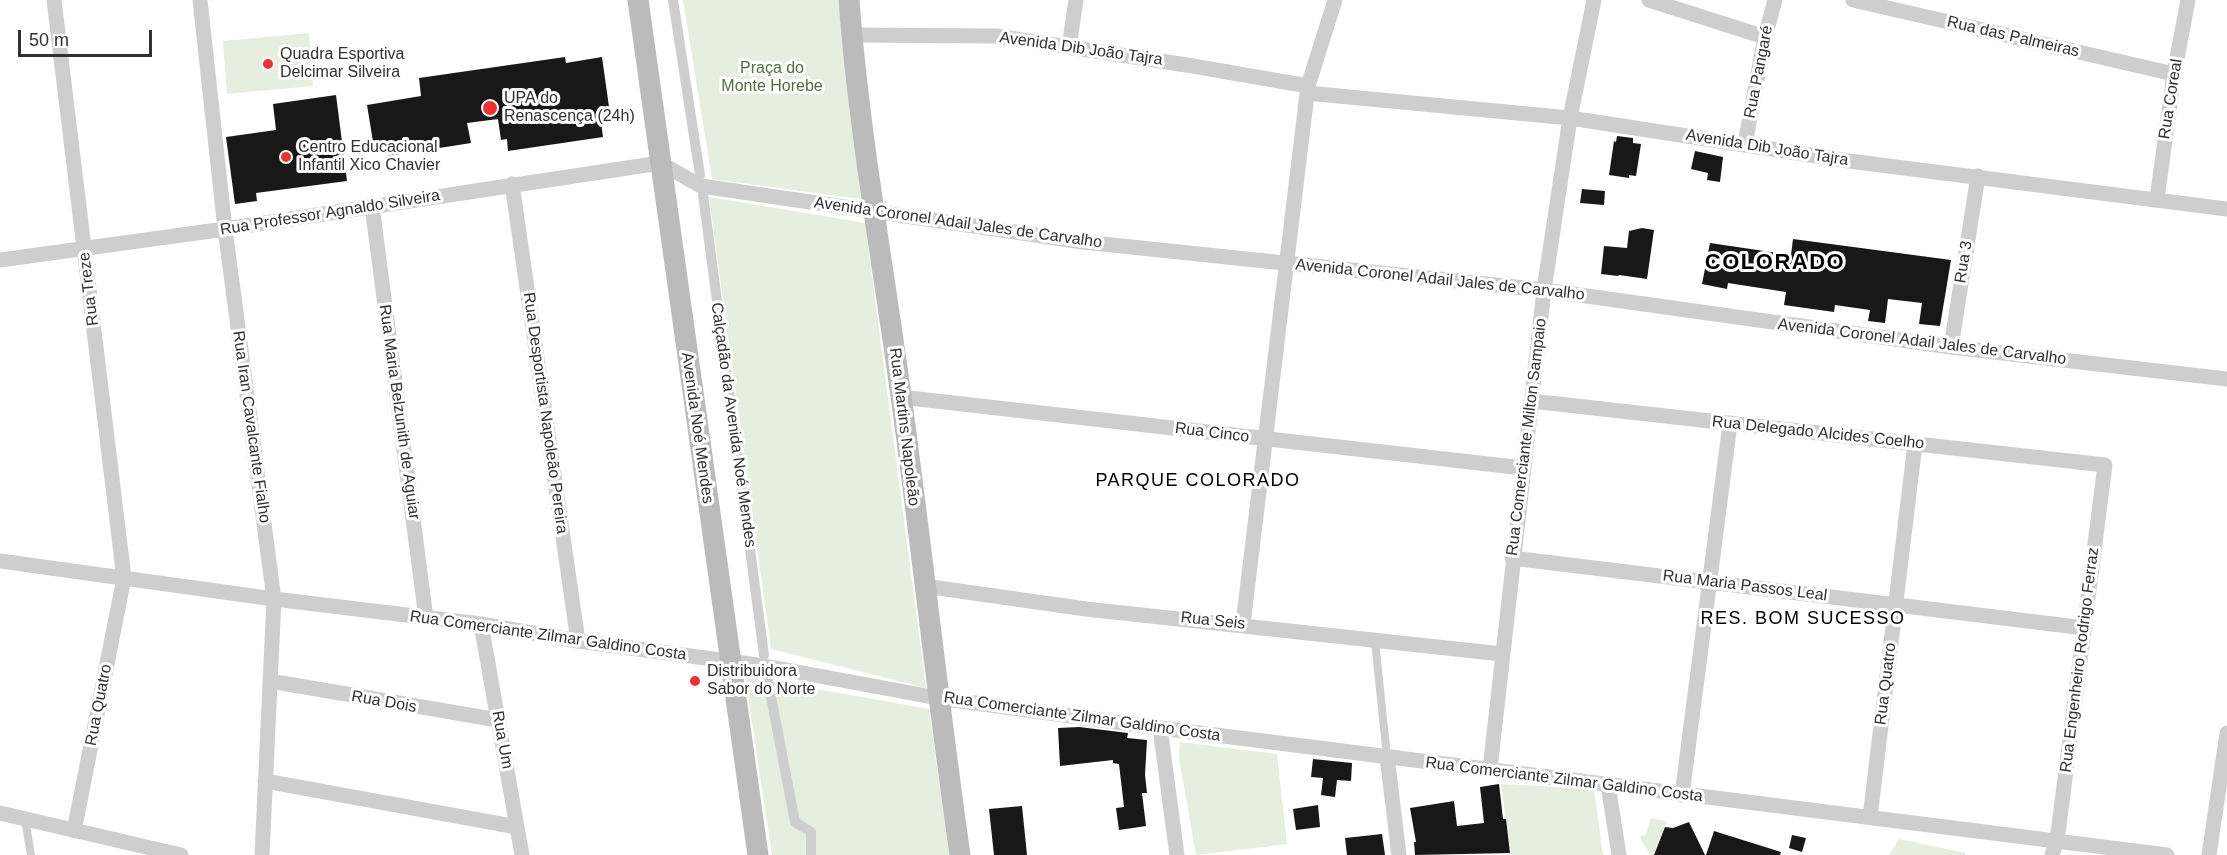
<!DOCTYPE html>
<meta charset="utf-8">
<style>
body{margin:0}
#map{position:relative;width:2227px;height:855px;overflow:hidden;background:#fff;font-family:Arial,sans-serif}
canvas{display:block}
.scale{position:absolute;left:18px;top:30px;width:134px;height:27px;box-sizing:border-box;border:3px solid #313131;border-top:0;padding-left:8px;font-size:18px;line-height:21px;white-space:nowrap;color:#313131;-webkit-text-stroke:4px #fff;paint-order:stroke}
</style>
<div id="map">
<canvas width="2227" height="855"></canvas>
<div class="scale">50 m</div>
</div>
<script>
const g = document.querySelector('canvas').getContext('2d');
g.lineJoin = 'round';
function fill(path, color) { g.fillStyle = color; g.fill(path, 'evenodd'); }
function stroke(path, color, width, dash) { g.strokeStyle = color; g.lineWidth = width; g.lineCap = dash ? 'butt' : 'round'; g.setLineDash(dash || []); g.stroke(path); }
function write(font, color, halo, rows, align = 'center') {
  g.font = font + ' Arial,sans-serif'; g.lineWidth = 6; g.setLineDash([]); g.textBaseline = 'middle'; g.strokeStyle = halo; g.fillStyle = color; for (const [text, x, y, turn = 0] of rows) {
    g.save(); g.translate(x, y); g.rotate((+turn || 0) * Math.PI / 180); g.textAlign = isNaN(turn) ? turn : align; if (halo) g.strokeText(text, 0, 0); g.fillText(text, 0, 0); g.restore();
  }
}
fill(new Path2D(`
 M683,0h155l23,199 -149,-20z
 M309,33l4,53 -86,8 -4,-53z
 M709,197l156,26 61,465 -155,-39z
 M745,676l184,33 20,146h-177z
 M1180,742l97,12 10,90 -91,11 -17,-97z
 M1501,784l93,5 9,66h-92z
 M1651,818l16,3 -14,34h-3l-9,-16v-3h4z
 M1899,839l67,14 -1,2h-76z`), '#e6eedf');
fill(new Path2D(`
 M565,57l1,6 36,-6 8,57 -10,1 3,22 -95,14 -1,-12 -6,1 -3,-21 -31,4 4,20 -82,13 -1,-4 -13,2 -8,-49 54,-9 -2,-18z
 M336,95l11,86 -91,12 1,8 -22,3 -9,-67 50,-7 -3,-26z
 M1617,136l16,2v5l8,1 -5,32 -7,-1v3l-20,-3 5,-34 2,1z
 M1695,151l28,6 -3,25 -13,-2 1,-7 -17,-4z
 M1582,189l23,2 -1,14 -24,-2z
 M1642,228l12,2 -7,49 -28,-4 -1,1 -17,-2 3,-28 23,2 2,-17z
 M1793,239l158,21 -11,66 -21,-2 3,-21 -34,-4 -3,24 -17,-2 2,-11 -35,-5 -1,7 -50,-7 2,-13 -58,-9 -1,6 -25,-5 8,-41 81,12z
 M1079,727l49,6 -1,5 20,2 -2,35 2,18h-5l4,33 -27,4 -3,-22 8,-1 -5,-43 -6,-1v-3l-53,6 -2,-38z
 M1313,759l39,4 -1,18 -14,-1 -2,17 -14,-2 2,-17 -12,-1z
 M1499,784l4,35h3l4,34 -95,2 -1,-13h2l-6,-34 44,-7 3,25 27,-3 -4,-36z
 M1318,805l2,22 -24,3 -3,-21z
 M1022,806l5,49h-33l-5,-46z
 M1689,822l16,33h-51l11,-28 8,1z
 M1714,831l67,21 -1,3h-74z
 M1382,834l3,21h-38l-2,-17z
 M1792,835l14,3 -4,14 -13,-4z`), '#181818');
stroke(new Path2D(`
 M1375,641l12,116
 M25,819l6,36`), '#cecece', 8);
stroke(new Path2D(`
 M673,0l27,175
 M703,195l61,460
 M767,676l28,146 16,10v23`), '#cecece', 10);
stroke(new Path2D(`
 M54,0l70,578 -50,253
 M200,0l25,229 49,370 -12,256
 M1649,0l116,37
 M1853,0l321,74
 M851,35l145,1 197,30 115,20
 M1069,47l7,-47
 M1307,93l263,25 279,43 378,48
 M1745,144l20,-107 10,-37
 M512,184l66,457
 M2157,199l17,-125 14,-74
 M372,206l54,412
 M0,260l225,-31 435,-66 41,23 382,56 461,48 407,57 276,32
 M1951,347l27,-171
 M901,397l622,71
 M1531,401l574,64 -48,376 -5,14
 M1512,558l573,70
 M0,561l274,38 207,25 97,17 187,25 173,32 222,30 1007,127
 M924,586l162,23 416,45
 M481,624l41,231
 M1243,624l65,-538 27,-86
 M270,681l228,39
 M1160,728l17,127
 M1387,757l12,98
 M1490,769l54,-479 26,-172 24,-118
 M265,781l252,46
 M1608,785l11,70
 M1682,795l48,-371
 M0,813l181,42
 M1870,817l45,-373
 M2209,855l18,-122`), '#cecece', 15);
stroke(new Path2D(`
 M638,0l120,855
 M849,0c10,133 34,264 52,396 21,153 37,306 59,459`), '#bbb', 21);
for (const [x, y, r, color] of [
 [268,64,6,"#e83333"],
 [490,108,8,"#e83333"],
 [286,157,6,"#e83333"],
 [695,681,6,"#e83333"]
]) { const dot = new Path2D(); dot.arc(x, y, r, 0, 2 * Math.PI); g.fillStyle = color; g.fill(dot); stroke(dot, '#fff', 2); }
write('16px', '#313131', '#fff', [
 ["Rua das Palmeiras",2013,37,13],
 ["Avenida Dib João Tajra",1081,49,8],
 ["Rua Pangaré",1759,72,-79],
 ["Rua Coreal",2171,99,-81],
 ["Avenida Dib João Tajra",1767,148,9],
 ["Rua Professor Agnaldo Silveira",330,213,-9],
 ["Avenida Coronel Adail Jales de Carvalho",958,223,8],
 ["Rua 3",1964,262,-81],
 ["Avenida Coronel Adail Jales de Carvalho",1440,280,6],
 ["Rua Treze",89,289,-97],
 ["Avenida Coronel Adail Jales de Carvalho",1922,342,7],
 ["Rua Maria Belzunith de Aguiar",399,412,82],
 ["Rua Desportista Napoleão Pereira",545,413,82],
 ["Calçadão da Avenida Noé Mendes",733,425,82],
 ["Rua Iran Cavalcante Fialho",251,427,82],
 ["Rua Martins Napoleão",904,427,83],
 ["Avenida Noé Mendes",697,428,82],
 ["Rua Cinco",1212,433,7],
 ["Rua Delegado Alcides Coelho",1818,433,6],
 ["Rua Comerciante Milton Sampaio",1527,437,-83],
 ["Rua Maria Passos Leal",1745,586,7],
 ["Rua Seis",1213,621,6],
 ["Rua Comerciante Zilmar Galdino Costa",548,636,8],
 ["Rua Engenheiro Rodrigo Ferraz",2080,660,-83],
 ["Rua Quatro",1886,684,-83],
 ["Rua Dois",384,702,10],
 ["Rua Quatro",99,705,-79],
 ["Rua Comerciante Zilmar Galdino Costa",1082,717,8],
 ["Rua Um",502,740,80],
 ["Rua Comerciante Zilmar Galdino Costa",1564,780,7]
]);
write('16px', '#313131', '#fff', [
 ["Quadra Esportiva",280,55],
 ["Delcimar Silveira",280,73],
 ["UPA do",504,99],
 ["Renascença (24h)",504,117],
 ["Centro Educacional",298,148],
 ["Infantil Xico Chavier",298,166],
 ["Distribuidora",707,672],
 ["Sabor do Norte",707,690]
], 'left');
write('16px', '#506e3d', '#fff', [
 ["Praça do",772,69],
 ["Monte Horebe",772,87]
]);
g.letterSpacing = '1.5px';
write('18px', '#000', '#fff', [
 ["PARQUE COLORADO",1198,481],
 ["RES. BOM SUCESSO",1803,619]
]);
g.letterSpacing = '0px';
g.letterSpacing = '1.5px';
write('bold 22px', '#000', '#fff', [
 ["COLORADO",1775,263]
]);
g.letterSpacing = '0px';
</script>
